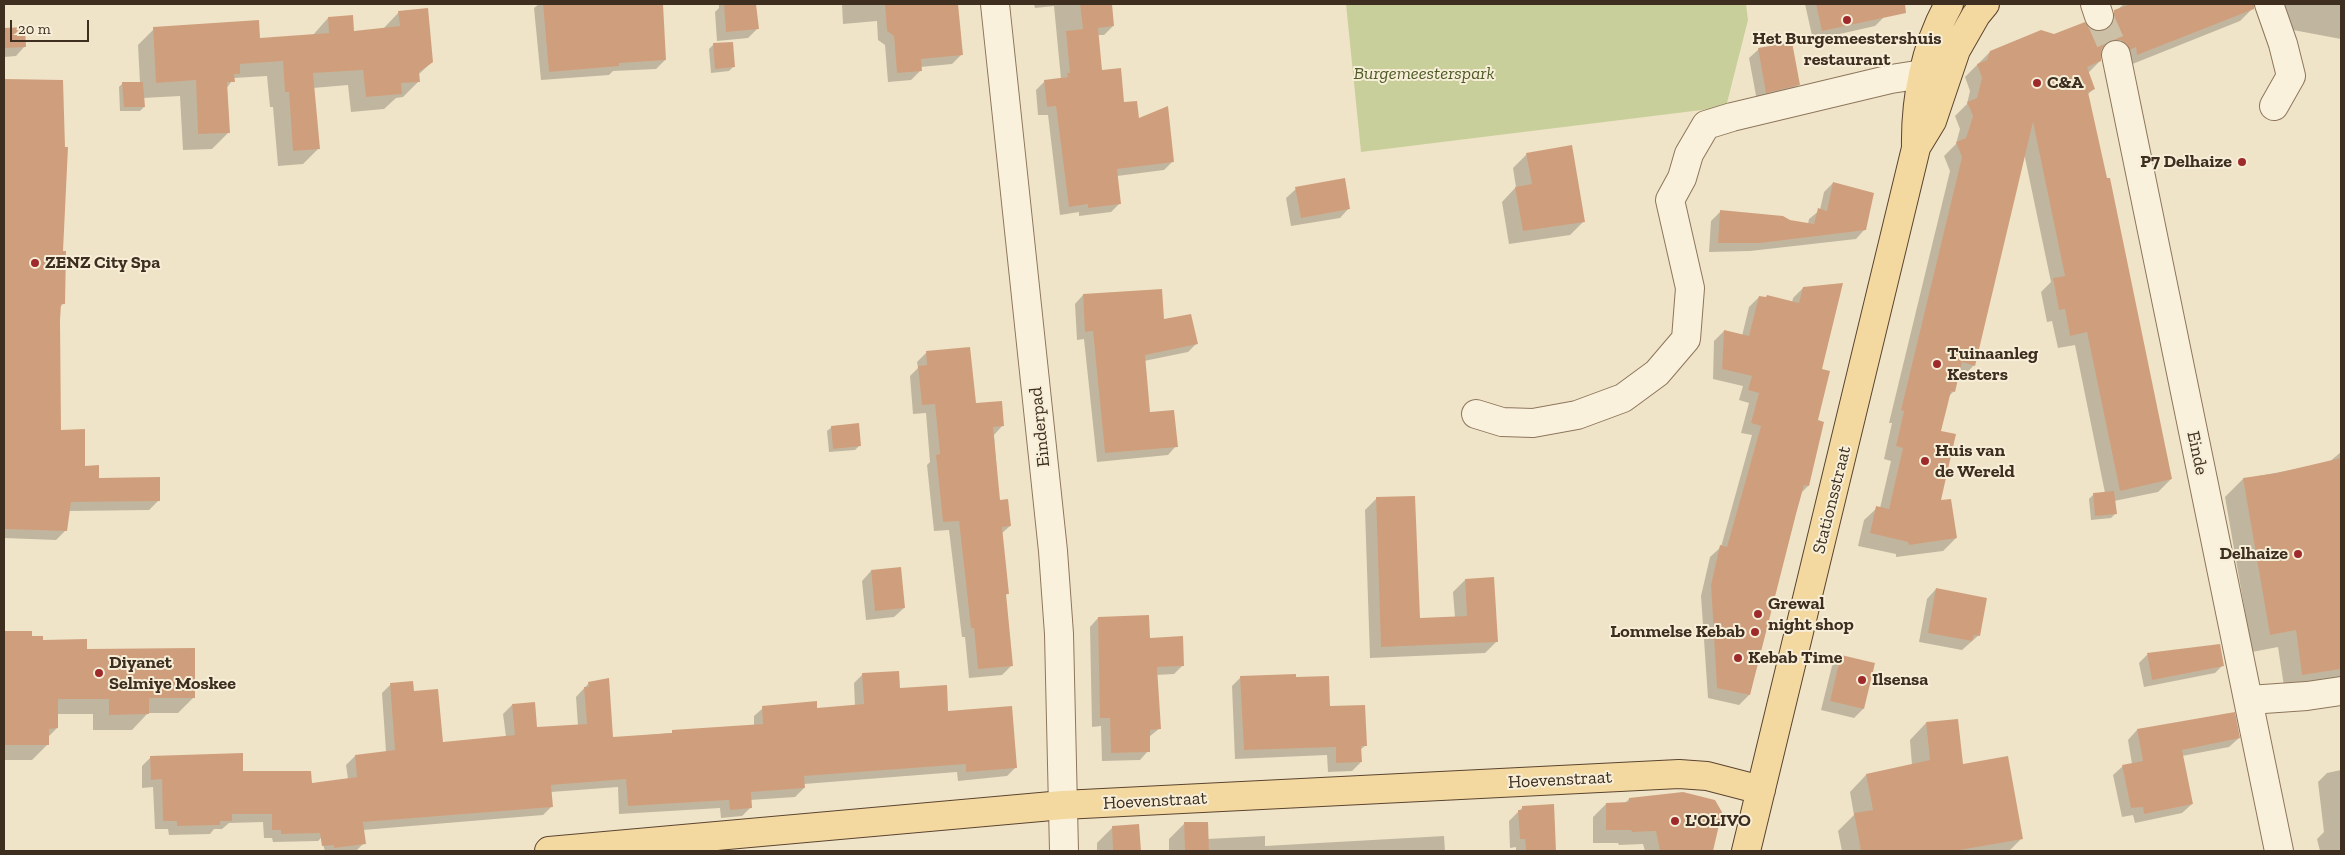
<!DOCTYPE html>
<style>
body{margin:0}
#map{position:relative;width:2345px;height:855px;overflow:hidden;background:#f0e4c8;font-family:"Zilla Slab",serif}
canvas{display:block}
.frame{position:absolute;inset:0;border:5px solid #3d2e20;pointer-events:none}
.scale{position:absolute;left:10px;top:20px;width:79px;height:22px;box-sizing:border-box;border:2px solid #3d2e20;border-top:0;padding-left:6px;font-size:15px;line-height:18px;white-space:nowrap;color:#3d2e20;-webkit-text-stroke:4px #f7eed8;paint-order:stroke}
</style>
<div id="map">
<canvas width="2345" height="855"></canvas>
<div class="frame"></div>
<div class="scale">20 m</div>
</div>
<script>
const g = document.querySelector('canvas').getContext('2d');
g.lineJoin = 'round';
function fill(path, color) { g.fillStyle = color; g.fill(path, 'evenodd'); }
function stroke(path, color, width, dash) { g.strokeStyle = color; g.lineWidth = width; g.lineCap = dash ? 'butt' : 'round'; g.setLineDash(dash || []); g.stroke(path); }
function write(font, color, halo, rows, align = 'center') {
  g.font = font + ' "Zilla Slab",serif'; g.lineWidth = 4; g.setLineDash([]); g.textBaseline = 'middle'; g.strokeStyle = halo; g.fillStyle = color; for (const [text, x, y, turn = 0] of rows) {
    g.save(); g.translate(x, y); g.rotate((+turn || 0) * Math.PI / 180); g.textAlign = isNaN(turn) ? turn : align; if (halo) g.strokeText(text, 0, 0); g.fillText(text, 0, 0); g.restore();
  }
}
fill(new Path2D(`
 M1346,4h400l2,16 -22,87 -365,45z`), '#c9cf9b');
fill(new Path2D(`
 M539,4h122l4,56 -9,9 -43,2 -4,4 -68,5 -7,-72z
 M719,4h36l2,25 -9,9 -31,3 -2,-29 4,-4z
 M842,4h109l11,50 -10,10 -32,3 1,3 -10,10 -23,2 -3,-37 -7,-5 -1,-19 -34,3z
 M1034,4h76l3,22 -9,9h-7l4,36 22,33 50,57 -9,9 -47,6 3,27 -9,9 -32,4v-4l-19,3 -12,-100h-10l-2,-25 9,-9 16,-2 -7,-73 -19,2z
 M1805,4h76l3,13 -9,9 -62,14z
 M2124,4h129v4l-13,13 -115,46 -17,-14 -8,-1v9l-12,12 6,16 -7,6 84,384 -13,13 -44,9 1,13 -4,4 -20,2 -2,-21 4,-4 12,-2 -30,-148 -17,3 -6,-27 -5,1 -6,-30 10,-10 -27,-129 -50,212 -12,13 -5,-1 -3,14 -5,5 -9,36v69l16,37 -13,13 -47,6v-3l-38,-8 6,-26 13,-12h3l11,-47 -7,-2 8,-36h-3l61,-252 -6,-15 12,-12 4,-15 -5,-13 12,-12 3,-13 -5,-14 25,-25 64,-17 34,-6 7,3h7l-1,-8z
 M2264,4h77v35l-64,-12z
 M399,12l33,50 -14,13 1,6 -16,16 -7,1 -12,11 -33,3 -3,-27 -35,3 6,60 -16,16 -25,2 -5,-59h-3l-3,-31 -33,2 -8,11 2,44 -16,16 -29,1 -3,-54 -37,2 1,9 -4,4h-20l-1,-24 4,-4h17l-2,-38 16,-16 105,11 54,-5 15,-17 25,15 30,-4z
 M24,28l1,18 -9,10 -12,1v-28z
 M713,45l21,21 -5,5 -18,2 -2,-24z
 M1759,49l39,35 -9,10 -32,7 -8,-43z
 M4,80l58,1v171l2,51 -5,5 1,123 24,36 14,12 61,21 -10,10 -81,1 -3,20 -9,9 -52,-2z
 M1527,154l57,67 -14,14 -61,9 -7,-42 14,-15 -3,-19z
 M1833,183l32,46 -9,10 -106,12 -41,1 2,-31 9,-9 88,12 1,-5 11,-9 4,-18z
 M1296,189l53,19 -9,10 -49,8 -5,-28z
 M1803,288l18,82 -4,51 6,2 -15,63 -7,7 -52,202 -10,10 -31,-7 -7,-102 9,-39 11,-10 31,-112 -11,-2 8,-30 -10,-3 4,-14 -30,-7 1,-38 10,-10 18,5 7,-29 10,-10 33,6 1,-5z
 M1083,295l80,26 34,22 -9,9 -44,9 5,53 27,32 -8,9 -71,7 -13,-123 -7,1 -2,-36z
 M927,352l47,52 29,21 -9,10 5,66 11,25 -9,8 7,59 -3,3 7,69 -10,10 -33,3 -4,-41h-3l-13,-107 -15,1 -7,-66 3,-3 -4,-49 -13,1 -3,-38 8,-8 -1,-6z
 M832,427l28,18 -5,5 -26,2 -2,-21z
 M2341,452v232l-56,9 -7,-46 -26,5 -27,-155 18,-18 85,-16z
 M1377,498l42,121 36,-1 -2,-26 12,-12 32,61 -12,12 -115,5 -5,-148z
 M871,571l33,37 -10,9 -28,3 -4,-39z
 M1936,589l43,46 -17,15 -43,-8 8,-43z
 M1098,618l51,21 34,26 -9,9 -18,1 4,53 -11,9 -1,14 -8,9 -38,1 -1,-35 -9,1 -2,-100z
 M4,632h27v5l11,4 44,9 108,47 -16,16h-30l-16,17h-39v-16h-36v14l-9,9v7l-16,16h-28z
 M2219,645l4,20 -8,8 -71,14 -5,-24 8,-8z
 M1842,657l31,7 -10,45 -9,9 -33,-8 11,-44z
 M863,674l84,38 69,55 -9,9 -49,5 -1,-9 -153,12v4l-9,9 -45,3 1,7 -9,9 -21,2 -1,-10 -101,6 -1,-27 -67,5 1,14 -9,9 -180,15 1,13 -8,8h-31l-4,-13 -3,3 -45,1 -1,-4h-8l-1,-16 -34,1 -7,6h-8l-4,5 -41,1 -1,-6h-13l-2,-42 -11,1v-22l9,-9 160,27 37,-5 -2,-14 9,-9 31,-4 -4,-59 9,-9 22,8 28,51 65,-6 -3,-23 9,-9 24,23 42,-2 -2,-29 13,-14 23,55 142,-12v-10l9,-8 53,2 39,-4 -1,-23z
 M1241,677l54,1 33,30 38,37 -6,5 1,12 -9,9 -24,1 -1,-17 -92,4 -3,-73z
 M1926,723l96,115 -13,13h-167l-4,-20 16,-16 -4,-23 16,-17 46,-10 -2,-25z
 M2137,730l102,8 -10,9 -47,9 10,48 -10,9 -47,10 -2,-8 -11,2 -9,-42 10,-9 9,-2 -4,-24z
 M2341,770v81h-21l-3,-12 7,-7 -6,-50 9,-9z
 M1629,799l92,14 -10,38h-66l-2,-7 -24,1 -1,-2h-25v-26l13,-13 19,-1z
 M1553,805l2,46h-39v-4l-6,1 -1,-27 14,-14z
 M1184,824l23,15 58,-3v10l179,-10 1,15h-276v-12z
 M1138,826l1,25h-42v-8l16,-16z`), '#0003');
fill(new Path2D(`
 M543,4h120l3,56 -47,3v3l-70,6z
 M724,4h32l3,25 -33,3z
 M885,4h73l5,51 -42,4 1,12 -25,2 -3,-37 -7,-5z
 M1080,4h32l2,22 -16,2 4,42 19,-2 3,34 13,-1 2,17 29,-12 6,56 -57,7 4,35 -33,4v-4l-19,3 -13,-101 -9,1 -3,-27 24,-3 -1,-4h3l-4,-42 17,-2z
 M1816,4h89l1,9 -84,18z
 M2131,4h123v5l-117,46 -1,-8 -6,3 -9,-10h-9l-7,4 -4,6v11l-14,6 8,22 -7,3 19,86h3l62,301 -52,12 -33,-159 -17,4 -5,-27 -6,1 -6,-32 12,-2 -32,-154 -58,244 -13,-4 -7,30 -4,-1 -10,40 15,3 -15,66 10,-1 6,39 -48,7 -1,-3 -38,-9 6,-27 13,3 14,-61 -7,-2 8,-35 -3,-1 61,-253 -6,-15 10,-4 7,-22 -6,-14 10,-4 5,-20 -5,-14 10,-4 3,-9 51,-21 13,4 31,-12 4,6 6,3h9l6,-4 4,-7v-10z
 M428,8l5,54 -14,10 1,10 -19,1 1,11 -36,3 -3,-27 -50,3 7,76 -27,2 -4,-59h-4l-2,-31 -43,3v10h-6l1,8h-8l3,51 -32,1 -2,-54 -40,3 -3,-56 106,-7 1,18 69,-5 -1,-16 25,-2 1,16 46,-5 -2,-15z
 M25,27l1,20 -22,1v-20z
 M733,42l2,25 -20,2 -2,-26z
 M1792,42l8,43 -34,8 -8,-45z
 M4,79l59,1 2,67h3l-5,104h3l-1,53h-4l-1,16 1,110 24,-1v37l14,-1v13l61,-1v24l-89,1 -4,29 -63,-2z
 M122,82h21l2,25h-21z
 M1572,145l13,77 -62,9 -8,-44 17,-3 -6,-31z
 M1345,178l5,31 -49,9 -6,-31z
 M1833,182l41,11 -8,37 -106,13h-42l2,-33 63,6 7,4 24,4 4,-16 9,3z
 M1843,283l-21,86 8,2 -12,49 6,2 -15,64 -5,-1 -8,29 -46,181 -33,-7 -6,-103 9,-40 7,2 34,-121 -10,-3 8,-30 -11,-3 4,-14 -30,-7 2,-39 25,6 10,-40 7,1 1,-2 32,8 4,-16z
 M1162,289l2,30 27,-5 7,30 -53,11 5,57 24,-2 4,37 -73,6 -12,-122 -8,1 -2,-38z
 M970,347l6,56 26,-2 2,25 -11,1 7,73 8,-1 3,27 -9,1 7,67h-3l7,72 -35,3 -4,-41h-3l-12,-107 -16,1 -7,-67 4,-1 -5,-50 -13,1 -4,-39 9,-1 -1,-14z
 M859,423l2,23 -28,3 -2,-23z
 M2341,458v211l-39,6 -6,-45 -26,5 -27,-157 34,-5z
 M2114,491l3,23 -22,2 -2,-23z
 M1415,496l5,122 47,-2 -2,-37 29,-2 4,65 -117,5 -5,-150z
 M901,567l4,41 -30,3 -4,-41z
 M1936,588l51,10 -7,38 -6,-1 -2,6 -44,-8z
 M1149,615l1,23 33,-2 1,30 -27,1 4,62 -11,1v22l-39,1 -1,-35h-10l-2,-101z
 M4,631h28v5h11v4l44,-1v10l108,-1v50h-46v16l-40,1v-16h-51v29l-9,1v16h-45z
 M2220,644l4,22 -72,14 -5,-27z
 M1841,655l34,8 -11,46 -34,-8z
 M899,671l1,17 47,-3 1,26 64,-5 5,62 -51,4v-8l-162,12 1,12 -54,4 1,16 -22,2 -1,-10 -101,6 -2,-27 -75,6 2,22 -190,15 3,22 -32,4v-3l-12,1 -2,-13 -39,1v-4h-9v-16h-40v7h-12v4l-43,1v-5h-14l-1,-42 -11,1 -1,-24 93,-3v18h68l1,12 45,-6 -2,-22 40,-5 -5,-67 23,-2 1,10 24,-2 5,53 72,-7 -3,-31 23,-2 2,25 50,-3 -3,-37h5l-1,-5 21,-4 4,59 59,-4v-3l91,-6 -1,-18 55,-5v7l47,-4 -2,-31z
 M1296,674v3l33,-1 1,30 35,-1 2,41h-6l1,16 -26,1v-16l-92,3 -4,-74z
 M2235,712l5,26 -58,12 11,54 -49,10 -1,-7 -12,1 -9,-43 21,-4 -6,-32z
 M1958,719l5,45 45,-8 15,83 -69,12h-93l-7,-38 19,-3 -7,-36 64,-14 -4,-38z
 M1683,792l32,8 7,12 -9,39h-53l-4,-20 -24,1 -1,-2h-25v-27l23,-1v-4z
 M1554,804l2,47h-30l-1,-12h-5l-2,-29h4v-4z
 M1184,822h24l1,29h-24z
 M1139,824l2,27h-28l-1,-25z`), '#cf9f7d');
stroke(new Path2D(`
 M2099,16l17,39`), '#ccc0a6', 28, [28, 14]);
const minor = new Path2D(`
 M995,4l58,547 6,83 5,217
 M2095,4l4,12
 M2269,4l14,40 8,32 -17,30
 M2116,55l163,796
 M1476,414l26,8 31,1 44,-8 46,-17 34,-25 29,-34 4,-51 -20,-88 12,-22 7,-24 17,-29 26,-8 159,-38 32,-5 23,3
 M2249,700l58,-4 34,-5`);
const major = new Path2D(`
 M1918,144l14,-23 24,-71 20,-35 9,-11
 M549,851l514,-46 616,-31 28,2 54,14
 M1746,851l170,-703c-1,-49 9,-101 33,-144`);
stroke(minor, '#8d765c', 30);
stroke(major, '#5b4430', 30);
stroke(minor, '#faf1dc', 28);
stroke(major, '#f3d9a0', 28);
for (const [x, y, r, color] of [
 [1847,20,5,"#9e2a2b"],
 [2037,83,5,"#9e2a2b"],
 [2242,162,5,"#9e2a2b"],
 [35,263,5,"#9e2a2b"],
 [1937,364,5,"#9e2a2b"],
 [1925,461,5,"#9e2a2b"],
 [2298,554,5,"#9e2a2b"],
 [1758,614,5,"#9e2a2b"],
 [1755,632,5,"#9e2a2b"],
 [1738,658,5,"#9e2a2b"],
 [99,673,5,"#9e2a2b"],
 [1862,680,5,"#9e2a2b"],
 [1675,821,5,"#9e2a2b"]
]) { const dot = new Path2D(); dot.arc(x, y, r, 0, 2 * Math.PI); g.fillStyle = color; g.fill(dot); stroke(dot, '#f7eed8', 2); }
write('bold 18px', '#3d2e20', '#f7eed8', [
 ["Het Burgemeestershuis",1847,39,"center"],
 ["restaurant",1847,60,"center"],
 ["C&A",2047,83],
 ["P7 Delhaize",2232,162,"right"],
 ["ZENZ City Spa",45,263],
 ["Tuinaanleg",1947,354],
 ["Kesters",1947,375],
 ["Huis van",1935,451],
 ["de Wereld",1935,472],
 ["Delhaize",2288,554,"right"],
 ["Grewal",1768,604],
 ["night shop",1768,625],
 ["Lommelse Kebab",1745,632,"right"],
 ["Kebab Time",1748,658],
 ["Diyanet",109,663],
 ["Selmiye Moskee",109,684],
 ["Ilsensa",1872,680],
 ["L'OLIVO",1685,821]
], 'left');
write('italic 18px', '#4d5a26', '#f7eed8', [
 ["Burgemeesterspark",1424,74]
]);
write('18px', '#3d2e20', '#f7eed8', [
 ["Einderpad",1040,427,-96],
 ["Einde",2197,453,78],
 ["Stationsstraat",1832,500,-76],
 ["Hoevenstraat",1560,780,-3],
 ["Hoevenstraat",1155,801,-3]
]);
</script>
